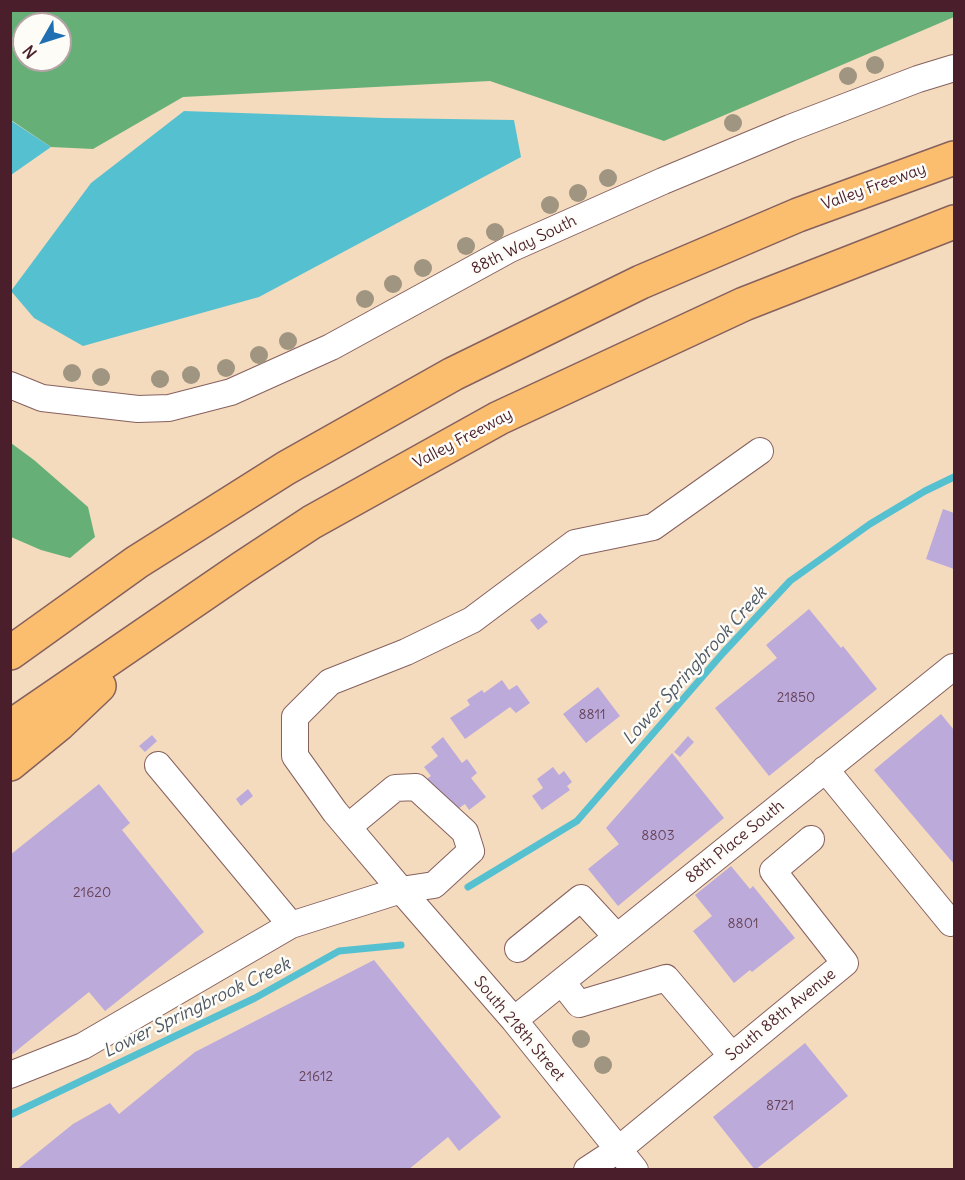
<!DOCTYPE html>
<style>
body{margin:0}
#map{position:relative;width:965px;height:1180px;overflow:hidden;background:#f4dbbe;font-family:Delius,sans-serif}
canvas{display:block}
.frame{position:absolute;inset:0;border:12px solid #4a1f2b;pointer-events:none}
.north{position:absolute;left:12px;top:12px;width:60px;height:60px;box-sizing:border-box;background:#fdfcf7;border:2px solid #b5a4a5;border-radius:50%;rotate:231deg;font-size:16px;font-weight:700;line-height:24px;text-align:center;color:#4a1f2b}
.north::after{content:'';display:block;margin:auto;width:21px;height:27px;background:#1f6fb2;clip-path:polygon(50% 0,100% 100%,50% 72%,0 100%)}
</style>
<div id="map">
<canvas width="965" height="1180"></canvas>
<div class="frame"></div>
<div class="north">N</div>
</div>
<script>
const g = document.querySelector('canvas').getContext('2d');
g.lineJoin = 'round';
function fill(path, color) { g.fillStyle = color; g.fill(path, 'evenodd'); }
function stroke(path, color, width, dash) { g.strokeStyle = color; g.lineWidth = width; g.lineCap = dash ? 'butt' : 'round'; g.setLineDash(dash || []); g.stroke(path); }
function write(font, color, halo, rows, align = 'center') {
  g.font = font + ' Delius,sans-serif'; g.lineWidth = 5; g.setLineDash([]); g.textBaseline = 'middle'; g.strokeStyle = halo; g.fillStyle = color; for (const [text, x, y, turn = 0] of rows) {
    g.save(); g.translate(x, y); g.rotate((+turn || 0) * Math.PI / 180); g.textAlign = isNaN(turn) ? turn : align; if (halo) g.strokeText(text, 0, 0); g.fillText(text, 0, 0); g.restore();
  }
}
fill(new Path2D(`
 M954,10v7l-290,124 -174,-60 -307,16 -90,52 -42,-2 -40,-27v-109zM24,24h36v36h-36z
 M11,443l23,17 54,47 7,30 -25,21 -29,-8 -30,-13z`), '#66b078');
fill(new Path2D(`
 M184,111l200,7 130,2 7,37 -262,140 -176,49 -49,-28 -23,-27 80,-108z
 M10,120l41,27 -40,28h-1z`), '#55c1d0');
stroke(new Path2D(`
 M468,887l109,-66 146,-168 67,-72 80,-57 55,-33 29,-14
 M10,1115l245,-117 84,-47 62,-6`), '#55c1d0', 7);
fill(new Path2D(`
 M943,509l11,4v56l-28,-10z
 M809,609l32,39 2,-2 34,43 -108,87 -54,-68 62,-50 -11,-13z
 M540,613l8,9 -10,8 -8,-10z
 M502,680l7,10 8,-5 13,18 -14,10 -6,-6 -45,32 -15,-21 20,-13 -3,-5 15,-10 2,3z
 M598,687l22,29 -34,27 -23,-29z
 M941,714l13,16v134l-80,-94z
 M152,735l5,6 -12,11 -6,-6z
 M688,736l6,6 -14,15 -6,-5z
 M443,737l19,26 5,-4 10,14 -6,5 15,19 -17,13 -4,-6 -10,7 -30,-31 6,-4 -7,-9 14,-11 -7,-9z
 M672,753l52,65 -106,88 -30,-37 31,-25 -13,-16z
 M553,767l6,8 5,-4 8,11 -5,4 3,4 -28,20 -10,-14 11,-8 -6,-9z
 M99,784l31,39 -8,7 82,102 -99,79 -16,-19 -79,64v-201z
 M248,789l5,7 -12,10 -5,-7z
 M731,866l19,23 3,-3 42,52 -43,34 -2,-2 -16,13 -41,-52 19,-15 -17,-21z
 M374,960l127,157 -42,34 -11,-14 -40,33h-392l57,-46 37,-21 9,11 76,-62z
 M805,1043l43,53 -93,74 -42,-53z`), '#bcaadb');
const minor = new Path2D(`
 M10,385l32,13 96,11 31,-1 62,-16 100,-45 179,-98 153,-68 127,-53 128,-49 36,-11
 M158,765l133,160
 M825,769l126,154
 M518,949l63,-51 36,39
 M562,982l17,22 87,-26 66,78
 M514,1020l439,-353 1,2
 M10,1075l73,-29 208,-121 110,-35 33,-5 37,-34 -6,-19 -49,-45 -21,1 -47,39
 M587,1170l32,-21 226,-186 -72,-92 38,-32
 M635,1170l-121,-150 -113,-130 -66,-78 -40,-56v-39l35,-35 76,-30 66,-32 103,-77 78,-16 107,-76`);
const highway = new Path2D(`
 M10,653l127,-91 149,-94 167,-94 188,-92 157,-67 156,-57
 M10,727l232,-159 70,-46 187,-104 245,-114 210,-82
 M10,764l49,-40 40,-38`);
stroke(minor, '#86615e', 28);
stroke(highway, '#86615e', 36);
stroke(minor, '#fff', 26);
stroke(highway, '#fbbd6e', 33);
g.fillStyle = '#a09580';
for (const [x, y] of [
 [875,65],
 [848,76],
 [733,123],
 [608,178],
 [578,193],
 [550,205],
 [495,232],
 [466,246],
 [423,268],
 [393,284],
 [365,299],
 [288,341],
 [259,355],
 [226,368],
 [72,373],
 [191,375],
 [101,377],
 [160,379],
 [581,1039],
 [603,1065]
]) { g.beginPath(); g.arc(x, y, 9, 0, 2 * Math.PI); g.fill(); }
write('14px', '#664257', null, [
 ["21850",796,698],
 ["8811",592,715],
 ["8803",658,836],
 ["21620",92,893],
 ["8801",743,924],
 ["21612",316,1077],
 ["8721",780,1106]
]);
write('16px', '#4a1f2b', '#fdfcf7', [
 ["Valley Freeway",874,187,-20],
 ["88th Way South",524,245,-26],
 ["Valley Freeway",463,439,-28],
 ["88th Place South",735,842,-39],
 ["South 88th Avenue",781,1015,-39],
 ["South 218th Street",519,1029,50]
]);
write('italic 18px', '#4e5865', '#fdfcf7', [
 ["Lower Springbrook Creek",695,666,-48],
 ["Lower Springbrook Creek",197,1008,-26]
]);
</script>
